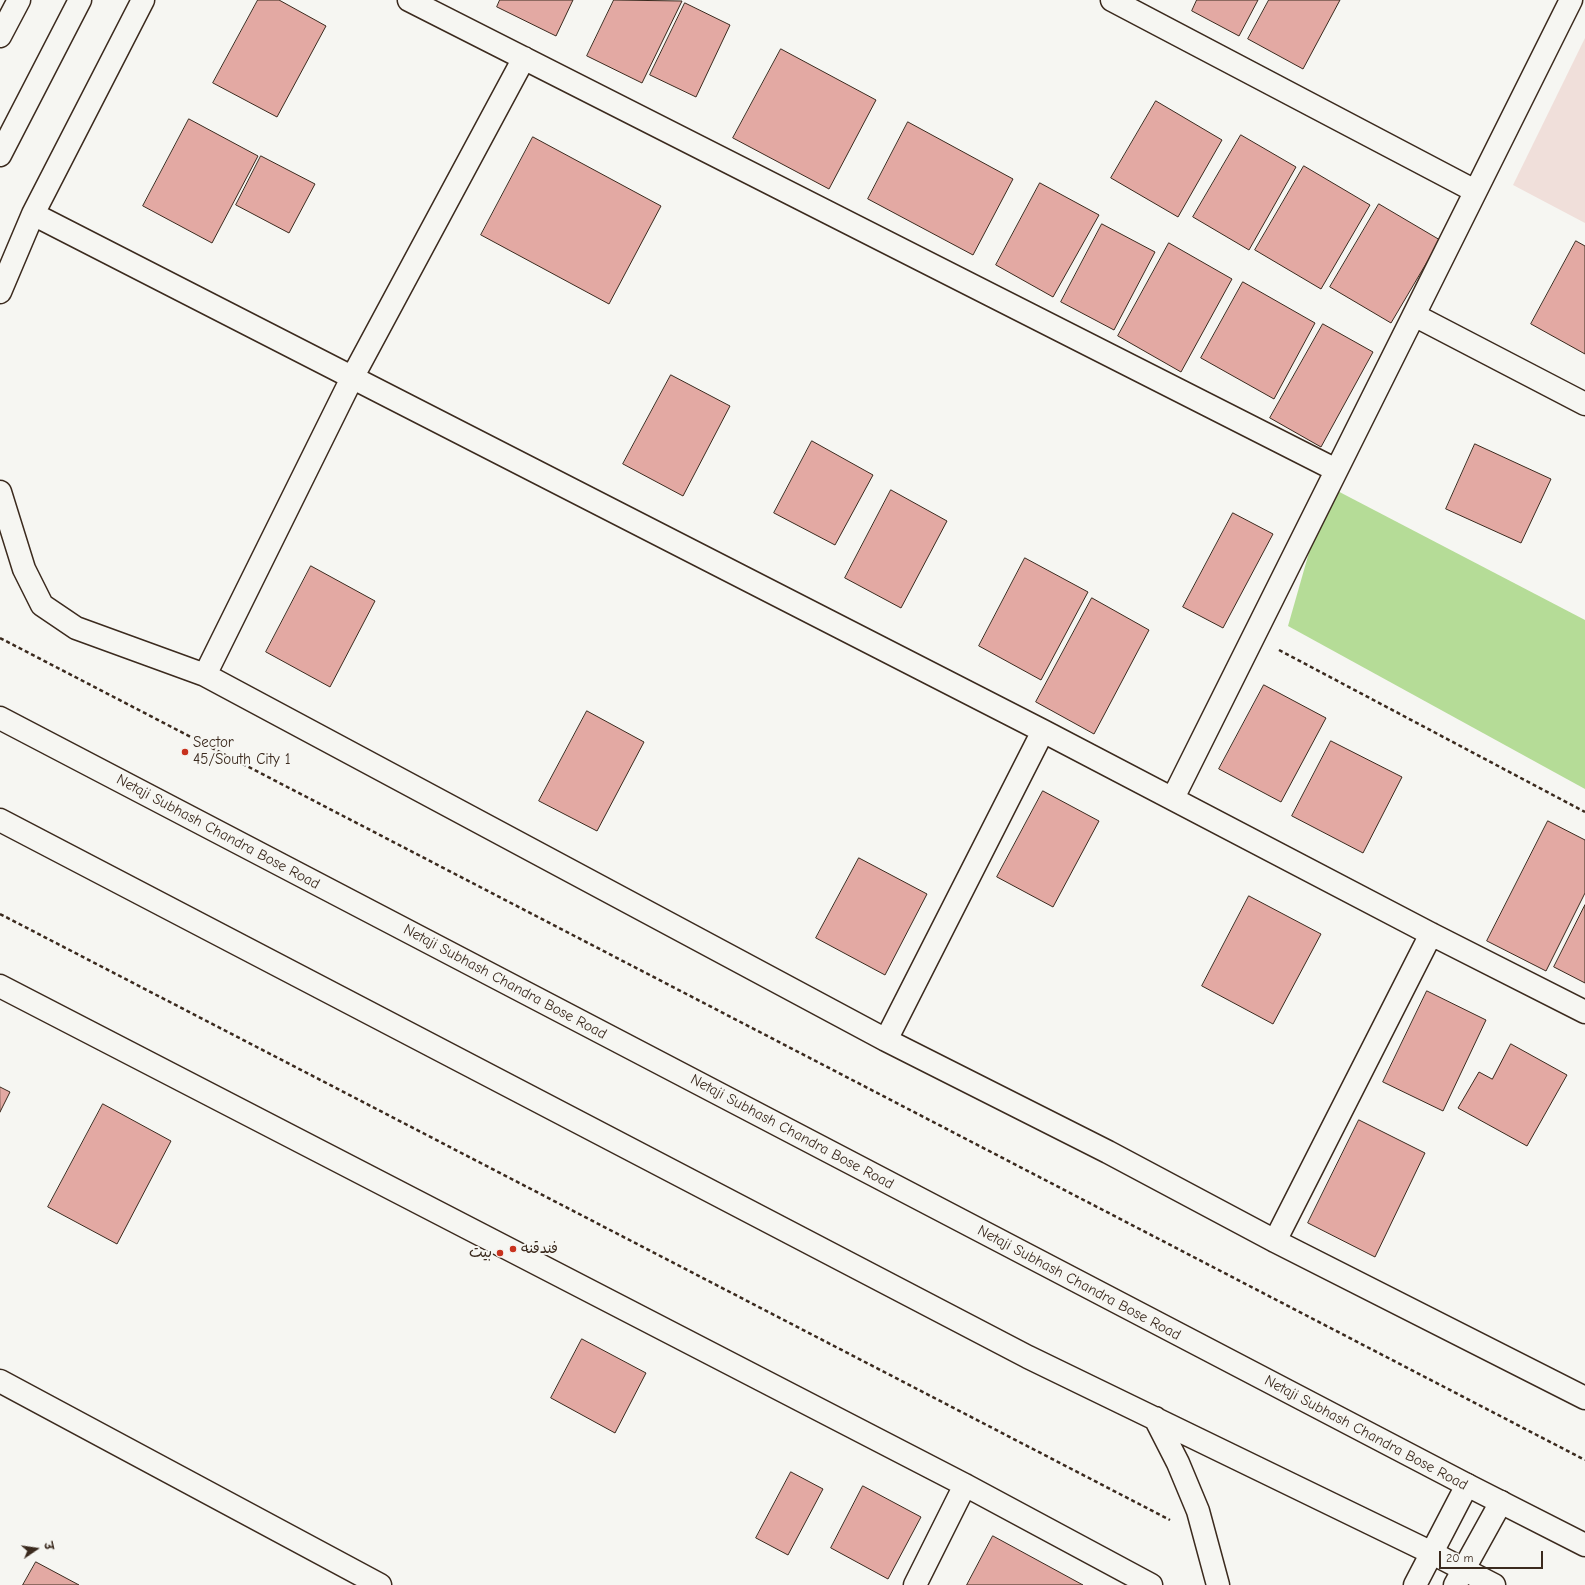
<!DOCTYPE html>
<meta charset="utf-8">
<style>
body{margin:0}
#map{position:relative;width:1585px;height:1585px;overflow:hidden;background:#f6f6f2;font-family:"Comic Neue","Playpen Sans Deva",sans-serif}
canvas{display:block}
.north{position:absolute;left:16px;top:1529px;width:40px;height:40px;-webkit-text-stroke:3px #f6f6f2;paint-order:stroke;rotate:77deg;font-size:11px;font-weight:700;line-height:16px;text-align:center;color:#3b2a1e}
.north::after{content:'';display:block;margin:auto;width:14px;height:18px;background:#3b2a1e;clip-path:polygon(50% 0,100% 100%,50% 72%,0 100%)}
.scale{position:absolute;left:1439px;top:1551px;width:104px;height:18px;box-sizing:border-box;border:2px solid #3b2a1e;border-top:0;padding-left:5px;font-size:12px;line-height:14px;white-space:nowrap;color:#3b2a1e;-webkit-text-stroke:3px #f6f6f2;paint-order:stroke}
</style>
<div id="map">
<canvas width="1585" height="1585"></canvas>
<div class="north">उ</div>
<div class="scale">20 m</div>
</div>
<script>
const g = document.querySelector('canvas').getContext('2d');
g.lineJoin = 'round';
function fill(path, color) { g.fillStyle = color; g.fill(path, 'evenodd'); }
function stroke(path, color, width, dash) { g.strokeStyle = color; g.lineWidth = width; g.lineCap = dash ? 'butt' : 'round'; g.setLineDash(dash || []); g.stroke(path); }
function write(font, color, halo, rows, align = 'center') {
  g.font = font + ' "Comic Neue","Playpen Sans Arabic",sans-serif'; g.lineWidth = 4; g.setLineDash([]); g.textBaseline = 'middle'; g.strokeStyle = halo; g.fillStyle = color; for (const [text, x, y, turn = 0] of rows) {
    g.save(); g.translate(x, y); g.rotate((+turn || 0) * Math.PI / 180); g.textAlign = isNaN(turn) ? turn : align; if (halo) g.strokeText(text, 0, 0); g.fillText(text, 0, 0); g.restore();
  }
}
fill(new Path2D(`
 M1585,38v185l-72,-38z`), '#f0dfda');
fill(new Path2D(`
 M1328,486l257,134v169l-297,-163z`), '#b5dc97');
const building = new Path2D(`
 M258,0h21l47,26 -49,91 -64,-34z
 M500,0h73l-17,36 -59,-29z
 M614,0l68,1 -40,82 -55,-27z
 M1197,0h61l-19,36 -47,-25z
 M1269,0h71l-37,69 -55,-30z
 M685,3l45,22 -34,72 -46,-22z
 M781,49l95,51 -47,89 -96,-51z
 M1156,101l66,39 -44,77 -67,-39z
 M189,119l69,37 -46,87 -69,-37z
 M908,122l105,57 -40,76 -105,-56z
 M1241,135l55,32 -47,83 -56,-33z
 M533,137l128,69 -52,98 -128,-69z
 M261,156l54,28 -26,49 -53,-28z
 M1304,166l66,39 -49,84 -66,-39z
 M1040,183l59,32 -46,82 -57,-32z
 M1379,204l61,36 -49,83 -61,-36z
 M1102,224l53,28 -41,78 -53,-28z
 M1576,241l9,5v108l-54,-30z
 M1169,243l63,36 -51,93 -63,-36z
 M1243,282l72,41 -41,76 -73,-41z
 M1323,324l50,28 -52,95 -51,-29z
 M671,375l59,31 -47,90 -60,-32z
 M812,441l61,34 -38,70 -61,-32z
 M1475,444l76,35 -30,64 -75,-34z
 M891,490l56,31 -46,87 -56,-30z
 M1233,513l40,21 -50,94 -40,-21z
 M1025,558l63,34 -47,88 -62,-34z
 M311,566l64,35 -45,86 -64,-35z
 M1092,598l57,32 -55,104 -58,-32z
 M1264,685l62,33 -45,84 -62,-33z
 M587,711l57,31 -47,89 -58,-30z
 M1331,741l71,36 -39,76 -71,-37z
 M1043,791l56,30 -46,86 -56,-30z
 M1548,821l37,19v53l-39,78 -59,-30z
 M859,858l68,36 -42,81 -69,-37z
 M1249,896l72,38 -48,90 -71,-38z
 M1585,905v78l-31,-16z
 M1427,991l59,29 -43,91 -60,-29z
 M1511,1044l56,31 -40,71 -69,-38 21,-36 13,7z
 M0,1087l10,5 -10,20z
 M103,1104l68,37 -54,103 -69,-37z
 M1359,1120l66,33 -50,104 -67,-34z
 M582,1339l64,34 -31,60 -64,-35z
 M791,1472l32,17 -35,66 -32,-17z
 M863,1486l58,31 -33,62 -57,-31z
 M993,1536l90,49h-116z
 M36,1562l43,23h-56z`);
fill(building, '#e3a9a3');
stroke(building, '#3b2a1e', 1);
const minor = new Path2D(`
 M409,0l927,470
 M1112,0l363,191
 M33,214l110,-214
 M0,292l33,-78 1010,517 388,203 154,78
 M1414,315l171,89
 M0,492l24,77 18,36 34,23 129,47 681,365 222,112 167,89 310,157
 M205,675l147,-297 172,-320
 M1173,798l398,-798
 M0,986l965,499 186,100
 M886,1040l157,-309
 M1275,1241l156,-307
 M0,1381l380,204
 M915,1585l50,-100`);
const tertiary = new Path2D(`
 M0,36l19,-36
 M0,155l80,-155
 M1415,1585l52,-100
 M1455,1585l46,-83`);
const secondary = new Path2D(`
 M0,718l1467,767 118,60
 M0,820l1028,537 404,196 62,32
 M1155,1418l23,45 20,48 20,74`);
stroke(minor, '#3b2a1e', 25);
stroke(tertiary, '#3b2a1e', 25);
stroke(secondary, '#3b2a1e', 25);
stroke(new Path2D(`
 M0,638l1585,822
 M1279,650l306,162
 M0,914l1170,606`), '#3b2a1e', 2.5, [4, 3]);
stroke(minor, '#f6f6f2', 22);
stroke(tertiary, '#f6f6f2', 22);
stroke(secondary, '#f6f6f2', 22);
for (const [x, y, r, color] of [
 [185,752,4,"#c8321e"],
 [513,1249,4,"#c8321e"],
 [500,1253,4,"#c8321e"]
]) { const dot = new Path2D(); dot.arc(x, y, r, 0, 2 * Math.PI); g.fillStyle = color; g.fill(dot); stroke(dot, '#f6f6f2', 1.5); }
write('15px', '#3b2a1e', '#f6f6f2', [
 ["Sector",193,743],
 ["45/South City 1",193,760],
 ["فندقنه",521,1249],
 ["بيت",492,1253,"right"]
], 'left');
write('15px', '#3b2a1e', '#f6f6f2', [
 ["Netaji Subhash Chandra Bose Road",218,832,28],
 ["Netaji Subhash Chandra Bose Road",505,982,28],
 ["Netaji Subhash Chandra Bose Road",792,1132,28],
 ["Netaji Subhash Chandra Bose Road",1079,1283,28],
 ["Netaji Subhash Chandra Bose Road",1366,1433,28]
]);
</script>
